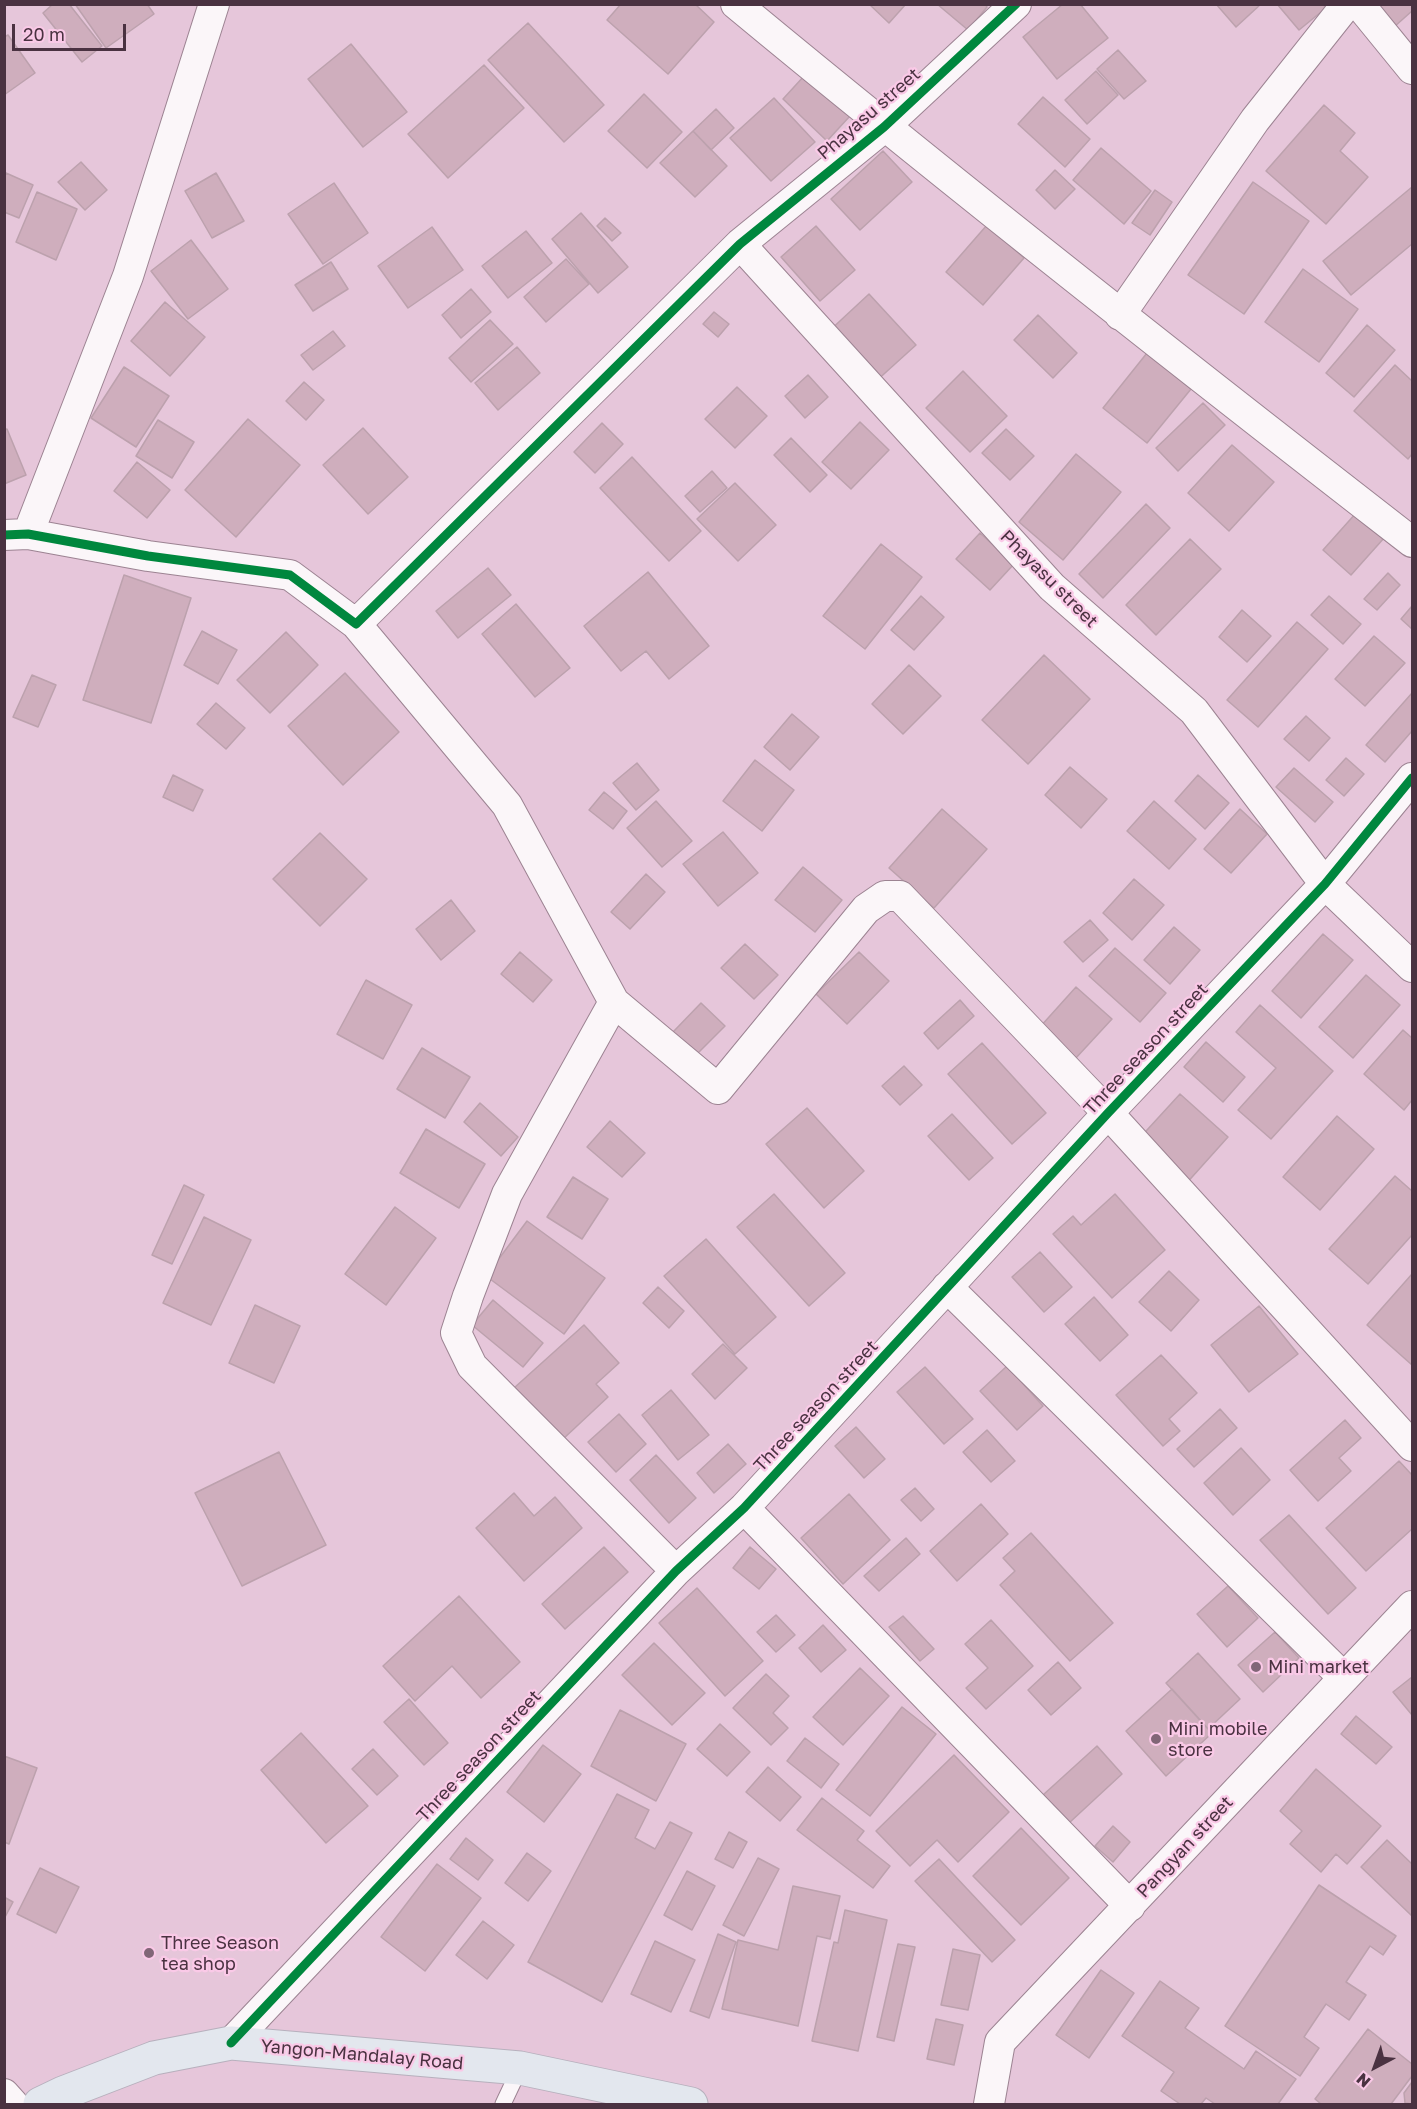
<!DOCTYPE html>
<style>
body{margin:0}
#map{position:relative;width:1417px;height:2109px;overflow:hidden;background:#e6c6da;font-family:"Golos Text",sans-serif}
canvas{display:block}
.frame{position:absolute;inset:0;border:6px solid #4a3241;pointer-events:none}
.north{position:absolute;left:1345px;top:2037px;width:60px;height:60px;-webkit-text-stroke:4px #fac9e7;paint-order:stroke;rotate:221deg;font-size:16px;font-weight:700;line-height:24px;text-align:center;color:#4a3241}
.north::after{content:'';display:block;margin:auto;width:21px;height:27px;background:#4a3241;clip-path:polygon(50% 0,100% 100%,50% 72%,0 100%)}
.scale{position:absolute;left:12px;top:24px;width:114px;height:27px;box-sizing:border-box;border:3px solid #4a3241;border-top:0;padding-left:8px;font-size:18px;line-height:21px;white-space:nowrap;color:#4a3241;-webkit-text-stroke:4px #fac9e7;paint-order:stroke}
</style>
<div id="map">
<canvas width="1417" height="2109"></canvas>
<div class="frame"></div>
<div class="north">N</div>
<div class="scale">20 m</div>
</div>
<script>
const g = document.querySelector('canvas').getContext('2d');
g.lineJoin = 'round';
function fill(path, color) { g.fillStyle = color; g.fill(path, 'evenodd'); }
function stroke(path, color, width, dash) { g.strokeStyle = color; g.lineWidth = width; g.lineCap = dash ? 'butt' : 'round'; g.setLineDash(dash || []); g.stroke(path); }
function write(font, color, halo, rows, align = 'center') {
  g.font = font + ' "Golos Text",sans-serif'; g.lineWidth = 4.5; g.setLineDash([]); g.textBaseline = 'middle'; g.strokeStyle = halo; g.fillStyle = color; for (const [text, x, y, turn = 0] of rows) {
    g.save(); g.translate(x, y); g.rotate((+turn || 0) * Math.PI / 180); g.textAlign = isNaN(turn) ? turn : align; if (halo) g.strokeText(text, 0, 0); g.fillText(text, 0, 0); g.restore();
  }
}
const building = new Path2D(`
 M53,4h16l33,42 -20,16 -39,-49z
 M75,4h72l7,10 -48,34z
 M621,4h74l19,18 -46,52 -61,-54z
 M869,4h37l-17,19z
 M937,4h48l2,3 -19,23z
 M1063,4h17l28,34 -51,41 -34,-42z
 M1216,4h45l-25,23z
 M1277,4h46l3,4 -27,22z
 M1374,4h38v7l-18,16z
 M528,23l76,82 -40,37 -76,-82z
 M8,35l27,38 -31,22v-58z
 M351,44l56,68 -44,35 -55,-68z
 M1118,50l28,31 -22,18 -27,-30z
 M484,65l40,43 -76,70 -40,-44z
 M1096,71l22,24 -31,29 -22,-24z
 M805,75l45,41 -23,25 -44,-42z
 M644,94l38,38 -35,36 -39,-37z
 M1043,97l47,42 -25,28 -47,-43z
 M774,98l41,44 -44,39 -41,-43z
 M1324,105l31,28 -15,18 28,26 -42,47 -60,-53z
 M716,109l18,19 -23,22 -18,-19z
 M693,131l34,35 -32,31 -35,-34z
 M1101,148l50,43 -27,33 -51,-44z
 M883,151l29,31 -52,48 -29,-31z
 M81,162l26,28 -22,20 -27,-28z
 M1055,170l20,19 -20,20 -19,-19z
 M6,173l27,12 -14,33 -15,-6v-35z
 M216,173l28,48 -32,17 -27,-47z
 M1253,182l56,39 -65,93 -56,-39z
 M334,183l34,50 -45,31 -35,-50z
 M1412,187v57l-61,51 -28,-34z
 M1155,190l17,12 -22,33 -18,-12z
 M37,192l40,17 -21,51 -40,-18z
 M581,213l47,54 -30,26 -46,-54z
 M605,218l16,15 -9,8 -15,-15z
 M987,225l37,33 -41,47 -37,-33z
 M816,226l39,44 -35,31 -39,-44z
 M432,227l31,43 -55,38 -30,-42z
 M526,231l26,32 -44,35 -26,-32z
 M191,240l37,49 -40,30 -37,-48z
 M566,259l23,25 -43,38 -22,-25z
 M331,262l17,27 -35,22 -18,-26z
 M1303,269l55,40 -39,53 -54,-40z
 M471,289l20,23 -30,26 -19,-23z
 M869,294l47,51 -42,38 -47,-50z
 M165,302l40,35 -35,39 -39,-35z
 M714,312l15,12 -11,13 -15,-13z
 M1038,315l39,38 -24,25 -39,-38z
 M490,320l23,24 -42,38 -22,-24z
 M1367,325l28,25 -41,47 -28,-24z
 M333,331l12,15 -32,24 -12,-15z
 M517,347l23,26 -42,37 -23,-27z
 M1147,353l44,36 -44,54 -44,-35z
 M1395,365l17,16v73l-4,5 -54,-48z
 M124,367l45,29 -33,51 -45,-29z
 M963,371l44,45 -37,36 -44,-44z
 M808,375l20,22 -23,21 -20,-22z
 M304,382l20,18 -18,20 -20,-19z
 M737,387l30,29 -32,32 -30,-29z
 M1203,403l22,22 -47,46 -22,-23z
 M248,419l52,46 -64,72 -51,-47z
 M158,420l36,22 -22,36 -36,-22z
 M860,422l29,28 -38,39 -29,-27z
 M602,423l21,21 -28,29 -21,-21z
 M363,428l45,49 -40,37 -45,-49z
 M7,429l19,46 -22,9v-54z
 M1006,429l28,27 -24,24 -28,-27z
 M791,438l36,37 -17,17 -36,-37z
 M1232,445l42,37 -45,49 -41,-38z
 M1076,454l45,38 -58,68 -44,-38z
 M632,457l69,74 -32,30 -69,-73z
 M137,462l33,28 -23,28 -33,-27z
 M712,471l15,17 -27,24 -15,-16z
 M735,483l41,42 -38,36 -41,-42z
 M1365,503l28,25 -42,47 -28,-25z
 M1146,504l24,24 -67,70 -24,-24z
 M980,533l34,31 -24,26 -34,-31z
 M1190,539l31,30 -65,66 -30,-30z
 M881,544l41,33 -57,72 -42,-33z
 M488,568l23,27 -53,43 -22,-27z
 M648,572l61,74 -40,33 -23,-28 -25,20 -37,-45z
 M1388,573l12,12 -23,25 -13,-11z
 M124,575l67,23 -40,125 -68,-23z
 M921,596l23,21 -30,33 -23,-20z
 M1329,596l32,28 -18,20 -32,-29z
 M516,604l54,64 -35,29 -53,-63z
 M1412,606v23l-11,-10z
 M1242,610l29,26 -24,26 -28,-25z
 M1297,622l31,27 -70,78 -31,-27z
 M202,631l35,19 -19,34 -34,-19z
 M286,632l32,33 -48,48 -33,-33z
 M1374,636l31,27 -40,43 -30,-27z
 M1044,655l46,44 -62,65 -46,-44z
 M909,665l32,31 -38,38 -31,-30z
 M345,673l54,59 -56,53 -55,-59z
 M32,675l24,10 -18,42 -25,-10z
 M1412,693v38l-27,31 -19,-17z
 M216,703l29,25 -19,21 -29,-25z
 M792,714l27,23 -29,33 -26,-23z
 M1306,716l24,22 -21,23 -25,-22z
 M1346,758l18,16 -20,22 -18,-16z
 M755,760l39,30 -32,41 -39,-30z
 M637,763l22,27 -23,20 -23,-27z
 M1070,767l37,32 -26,29 -36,-33z
 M1294,768l39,34 -18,20 -39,-35z
 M173,775l30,15 -10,21 -30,-14z
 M1198,775l31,28 -24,26 -30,-28z
 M604,792l23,19 -14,18 -24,-19z
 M656,801l36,40 -30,26 -35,-39z
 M1154,801l42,38 -27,30 -42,-38z
 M942,809l45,40 -53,59 -45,-40z
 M1240,809l27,25 -36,39 -27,-24z
 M723,832l35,41 -40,33 -35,-42z
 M320,833l47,46 -47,47 -47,-47z
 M803,867l39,33 -27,32 -40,-32z
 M646,874l19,18 -35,37 -19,-17z
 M1134,879l30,26 -32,35 -29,-27z
 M451,900l24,31 -34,29 -25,-31z
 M1090,920l18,20 -25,22 -19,-20z
 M1174,927l26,23 -30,34 -26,-24z
 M1323,934l30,26 -52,58 -29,-27z
 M745,944l33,31 -24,24 -33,-31z
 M1115,948l51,45 -26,29 -51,-46z
 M520,952l32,28 -19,22 -32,-28z
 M859,952l30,29 -42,43 -31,-30z
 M1366,975l34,30 -47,53 -34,-31z
 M366,980l46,25 -29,54 -46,-25z
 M1076,987l36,32 -37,40 -35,-32z
 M960,1000l14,16 -36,33 -14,-16z
 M701,1003l24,23 -29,29 -23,-23z
 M1260,1005l73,66 -62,68 -33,-29 38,-42 -40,-36z
 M1403,1030l9,8v62l-8,10 -40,-36z
 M1206,1042l39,35 -22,25 -39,-35z
 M982,1043l64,70 -34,31 -64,-70z
 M422,1048l48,29 -25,41 -48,-29z
 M904,1066l18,19 -22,20 -18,-19z
 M1180,1094l48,43 -44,49 -48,-44z
 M480,1103l38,34 -17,19 -37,-34z
 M807,1108l57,63 -40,37 -58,-64z
 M952,1114l41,44 -24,22 -41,-44z
 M1337,1116l37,33 -54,61 -37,-33z
 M610,1121l35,32 -23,24 -35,-30z
 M426,1129l59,35 -26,44 -59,-35z
 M1395,1176l17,15v44l-44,49 -39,-35z
 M573,1177l35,22 -26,40 -35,-22z
 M184,1185l20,10 -32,69 -20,-9z
 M774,1194l71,79 -36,33 -72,-79z
 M1115,1194l50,56 -53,48 -59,-64 20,-18 8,9z
 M395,1207l41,31 -50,67 -41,-31z
 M204,1217l47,23 -40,85 -48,-22z
 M527,1221l78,57 -41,56 -78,-58z
 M706,1239l70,78 -41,37 -71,-78z
 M1040,1252l32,35 -28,25 -32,-35z
 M1169,1271l30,29 -28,31 -32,-29z
 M1412,1274v91l-45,-40z
 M658,1287l26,24 -15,17 -26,-25z
 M1094,1297l34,38 -28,26 -35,-37z
 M493,1300l50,43 -20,24 -51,-42z
 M255,1305l45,21 -26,57 -45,-20z
 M1259,1306l39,48 -49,38 -38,-47z
 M584,1325l35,38 -23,21 12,13 -46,43 -48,-52z
 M723,1344l24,24 -32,31 -23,-25z
 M1161,1355l36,38 -28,26 11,12 -17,15 -47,-51z
 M1007,1366l36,40 -26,24 -37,-39z
 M925,1367l48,52 -29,25 -47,-52z
 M671,1390l38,45 -31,25 -36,-45z
 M1220,1409l17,19 -43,39 -17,-18z
 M619,1414l27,30 -30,28 -28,-30z
 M1345,1420l16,18 -22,20 12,13 -33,30 -28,-31z
 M856,1427l29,32 -21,19 -29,-32z
 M987,1430l28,31 -24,21 -28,-30z
 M728,1444l18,20 -32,29 -17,-20z
 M1241,1448l29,32 -37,35 -29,-32z
 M279,1452l47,93 -84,41 -47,-93z
 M656,1455l40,43 -27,25 -39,-43z
 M1399,1461l13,14v54l-46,42 -40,-43z
 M915,1488l19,21 -13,12 -20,-21z
 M514,1493l20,23 21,-19 27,31 -58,53 -48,-53z
 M849,1494l41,46 -47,44 -42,-46z
 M981,1504l27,30 -51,47 -27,-30z
 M1289,1515l67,73 -28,26 -68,-74z
 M1031,1533l82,90 -43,38 -70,-76 15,-14 -12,-13z
 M906,1538l14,16 -41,37 -15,-15z
 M604,1547l24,25 -63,57 -23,-25z
 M750,1547l26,22 -17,20 -26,-21z
 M1228,1586l30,32 -31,29 -30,-33z
 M697,1588l66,73 -38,35 -66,-73z
 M459,1596l61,66 -39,36 -29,-32 -37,35 -32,-35z
 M776,1615l19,20 -19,17 -19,-20z
 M903,1616l31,33 -14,12 -31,-34z
 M991,1620l42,46 -47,43 -20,-21 22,-20 -23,-24z
 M823,1625l23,25 -25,22 -22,-24z
 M1275,1632l24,26 -36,34 -25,-27z
 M654,1643l51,50 -33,32 -50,-50z
 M1198,1653l42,46 -32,30 -42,-46z
 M1058,1662l23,26 -30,27 -23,-25z
 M860,1668l29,28 -46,49 -30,-28z
 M766,1674l23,22 -16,17 15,15 -17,17 -38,-37z
 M1412,1677v38l-19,-23z
 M1172,1689l40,44 -46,43 -40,-45z
 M409,1699l39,44 -24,22 -40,-43z
 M902,1707l34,27 -66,82 -34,-26z
 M620,1710l66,34 -30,57 -65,-35z
 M1356,1716l36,31 -16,17 -35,-30z
 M720,1724l30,28 -23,24 -30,-27z
 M301,1733l67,73 -42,37 -65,-73z
 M805,1738l34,26 -18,24 -34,-27z
 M543,1745l38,29 -37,48 -37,-30z
 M1097,1746l25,28 -53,49 -26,-28z
 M373,1749l25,27 -21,19 -25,-26z
 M954,1755l55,57 -51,50 -21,-22 -27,26 -34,-35z
 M4,1756l33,12 -28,76 -5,-2z
 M768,1767l33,30 -21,24 -34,-29z
 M1316,1769l65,57 -34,38 -11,-10 -15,18 -31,-28 12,-13 -22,-20z
 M617,1794l32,16 -14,28 20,11 15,-27 22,11 -90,169 -74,-40z
 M822,1798l42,33 -7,9 33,26 -17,22 -76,-58z
 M1113,1826l17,16 -17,20 -18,-16z
 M1021,1828l48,50 -48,47 -48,-49z
 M729,1832l18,10 -14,26 -18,-9z
 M466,1838l27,22 -15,20 -28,-21z
 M1387,1840l25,24v52l-51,-49z
 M527,1853l24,18 -23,30 -23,-18z
 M758,1858l21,11 -35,67 -21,-11z
 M939,1859l76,81 -23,22 -77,-81z
 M437,1864l44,34 -56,73 -44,-34z
 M40,1868l39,19 -23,46 -39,-19z
 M687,1871l28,15 -23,44 -28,-15z
 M1319,1885l77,51 -13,19 -13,-9 -24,36 20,13 -17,25 -23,-16 -22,33 15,11 -19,28 -75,-50z
 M793,1886l47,10 -10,43 -13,-3 -19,90 -76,-17 16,-69 40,10z
 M4,1897l9,5 -9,17z
 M845,1910l42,10 -29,131 -46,-10 22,-99 4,1z
 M483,1921l31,24 -27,34 -31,-24z
 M718,1934l18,8 -27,76 -19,-7z
 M655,1941l40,19 -24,52 -40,-18z
 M898,1944l17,3 -21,94 -17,-4z
 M953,1949l27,6 -12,55 -27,-5z
 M1101,1970l33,23 -45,65 -33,-23z
 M1160,1981l39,27 -14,20 59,41 12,-18 40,28 -18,25h-63l-9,-6 -5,6h-21l-19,-13 13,-19 -52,-36z
 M936,2019l27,6 -9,40 -27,-6z
 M1368,2029l44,35v12l-21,28h-70l-6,-5z
 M1412,2082v22l-7,-1 -1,-10z`);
fill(building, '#cfaebd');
stroke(building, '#bca1ad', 1.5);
const lane = new Path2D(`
 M503,2104l17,-36`);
const street = new Path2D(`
 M736,4c222,184 449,362 676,538
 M1359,4l53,65
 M740,244l312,343 142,124 131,173 87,83
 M1120,315l135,-195 92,-116
 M28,534l100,-258 86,-272
 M4,535l24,-1 120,22 142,19 66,49 384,-380 144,-117 132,-123
 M356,624l151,181 107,197 -107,192 -39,102 -12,37 16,33 204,205
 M614,1002l104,87 148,-180 19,-13h15l208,217 304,333
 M947,1287l397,391
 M744,1508l386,398
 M231,2043l445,-472 68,-63 364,-395 217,-229 87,-106
 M4,2094l9,10
 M989,2104l11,-62 412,-436`);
const highway = new Path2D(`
 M40,2104l23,-11 91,-35 77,-15 289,25 171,36`);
stroke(lane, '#9c8392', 17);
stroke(street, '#9c8392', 32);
stroke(highway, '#b7b0bd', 35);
stroke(lane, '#fbf6f9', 15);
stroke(street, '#fbf6f9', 30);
stroke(highway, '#e3e7ee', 33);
stroke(new Path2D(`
 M4,535l24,-1 120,22 142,19 66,49 384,-380 144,-117 132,-123
 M231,2043l445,-472 68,-63 364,-395 217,-229 87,-106`), '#00873e', 9);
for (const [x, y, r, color] of [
 [1256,1667,6,"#816677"],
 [1156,1739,6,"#816677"],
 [149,1953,6,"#816677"]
]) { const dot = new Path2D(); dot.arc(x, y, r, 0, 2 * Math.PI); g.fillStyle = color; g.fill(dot); stroke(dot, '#fac9e7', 2); }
write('18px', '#4a3241', '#fac9e7', [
 ["Phayasu street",869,114,-41],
 ["Phayasu street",1049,579,45],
 ["Three season street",1146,1049,-47],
 ["Three season street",816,1406,-47],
 ["Three season street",479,1756,-47],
 ["Pangyan street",1185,1847,-47],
 ["Yangon-Mandalay Road",362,2055,5]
]);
write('18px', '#4a3241', '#fac9e7', [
 ["Mini market",1268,1667],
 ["Mini mobile",1168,1729],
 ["store",1168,1750],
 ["Three Season",161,1943],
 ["tea shop",161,1964]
], 'left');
</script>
